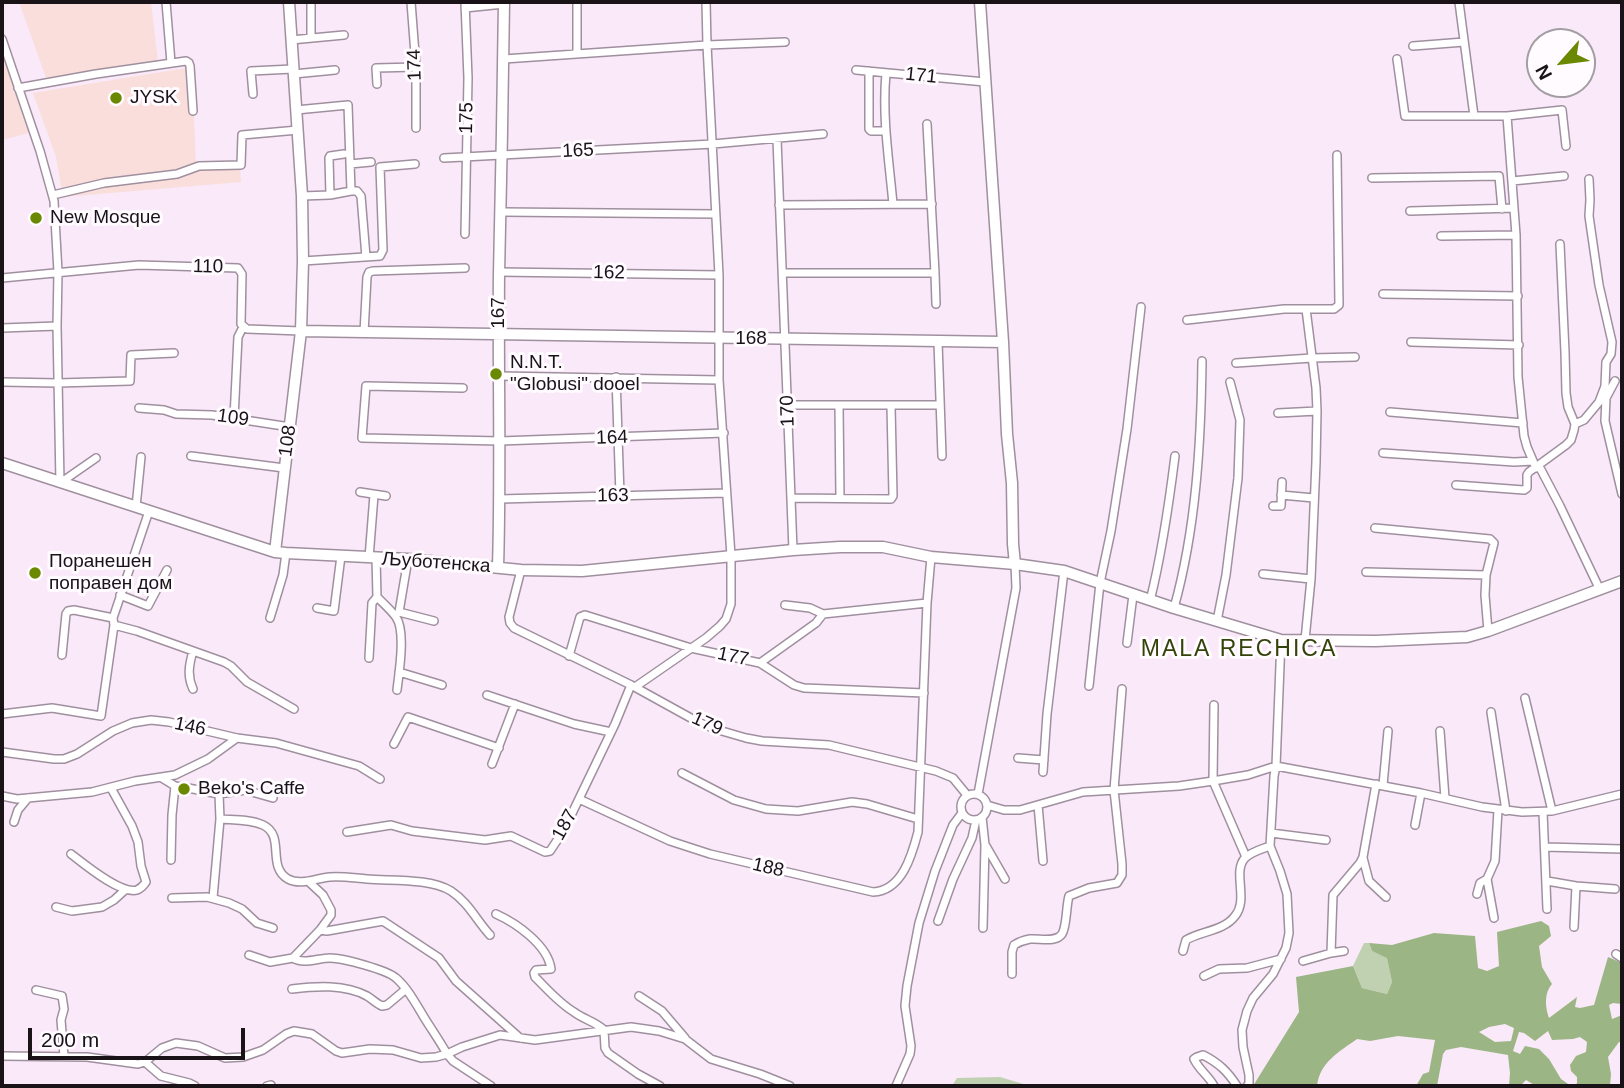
<!DOCTYPE html>
<meta charset="utf-8">
<style>
body{margin:0}
#map{position:relative;width:1624px;height:1088px;overflow:hidden;background:#fae9f9;font-family:Arial,sans-serif}
canvas{display:block}
.frame{position:absolute;inset:0;border:4px solid #191318;pointer-events:none}
.north{position:absolute;left:1526px;top:28px;width:70px;height:70px;box-sizing:border-box;background:#fffbff;border:2px solid #a39ea3;border-radius:50%;rotate:242deg;font-size:19px;font-weight:700;line-height:28px;text-align:center;color:#191318}
.north::after{content:'';display:block;margin:auto;width:24px;height:32px;background:#6a8800;clip-path:polygon(50% 0,100% 100%,50% 72%,0 100%)}
.scale{position:absolute;left:28px;top:1028px;width:217px;height:32px;box-sizing:border-box;border:4px solid #191318;border-top:0;padding-left:9px;font-size:21px;line-height:24px;white-space:nowrap;color:#191318;-webkit-text-stroke:5px #fffbff;paint-order:stroke}
</style>
<div id="map">
<canvas width="1624" height="1088"></canvas>
<div class="frame"></div>
<div class="north">N</div>
<div class="scale">200 m</div>
</div>
<script>
const g = document.querySelector('canvas').getContext('2d');
g.lineJoin = 'round';
function fill(path, color) { g.fillStyle = color; g.fill(path, 'evenodd'); }
function stroke(path, color, width, dash) { g.strokeStyle = color; g.lineWidth = width; g.lineCap = dash ? 'butt' : 'round'; g.setLineDash(dash || []); g.stroke(path); }
function write(font, color, halo, rows, align = 'center') {
  g.font = font + ' Arial,sans-serif'; g.lineWidth = 6; g.setLineDash([]); g.textBaseline = 'middle'; g.strokeStyle = halo; g.fillStyle = color; for (const [text, x, y, turn = 0] of rows) {
    g.save(); g.translate(x, y); g.rotate((+turn || 0) * Math.PI / 180); g.textAlign = isNaN(turn) ? turn : align; if (halo) g.strokeText(text, 0, 0); g.fillText(text, 0, 0); g.restore();
  }
}
fill(new Path2D(`
 M19,2h132l7,60 -112,16z
 M2,45l27,88 -27,7z
 M192,67l4,101h44l1,14 -178,15 -7,-40 -23,-64z`), '#f9dedc');
fill(new Path2D(`
 M1364,943h5l3,8 15,6 5,25 -5,12 -25,-6 -9,-22z
 M1000,1077l30,9h-78l5,-8z`), '#c0d1b1');
fill(new Path2D(`
 M1541,921l8,5 2,10 -12,10 3,21 10,17c-8,9 -7,23 -3,34l28,-21 -2,10 5,1 14,-3 14,-48 14,6v41l-9,-1 -4,2 3,14 10,-4v27h-3l-11,15 3,17 -1,12h-35l2,-3v-6l-6,-6 -1,-6 6,-9 10,-4 1,-10 -7,-5 -7,2 -21,1 -4,-9 -13,10 -11,-8 -5,-1 -6,19 7,3 5,-8 14,3 10,10 12,20 10,7h-35l-10,-6 -6,6h-11l1,-13 -2,-18 -47,-8 -15,3 -3,4 -6,32h-21l7,-12 6,-2 6,-32 -37,-4 -28,5 -13,-2c-18,13 -37,23 -40,47h-64l46,-74 -3,-35 57,-11 9,22 25,6 5,-12 -5,-24 -15,-7 -3,-8 23,2 42,-12 41,3 3,32 9,3 12,-5 -2,-34zM1505,1024l9,4 -3,13 -16,1 -16,-10 10,-5z`), '#9cb584');
const street = new Path2D(`
 M166,2l5,61
 M411,2l5,65v61
 M465,2l3,76 -3,156
 M1459,2l15,114
 M465,8l39,-4
 M311,38v-34
 M2,39l38,112 14,50 4,71 -1,54 3,157
 M291,40l53,-5
 M1413,46l51,-4
 M577,54v-52
 M504,59l203,-14 78,-3
 M1397,59l8,57h102l55,-6 4,36
 M856,70l129,12
 M869,71v58l2,2h14
 M886,73c-4,44 3,87 7,131
 M294,74l41,-4
 M377,84l-1,-16 40,-1
 M18,88l78,-14 90,-13 3,2 1,3 3,45
 M253,94l-2,-23 42,-2
 M296,110l52,-5 3,86 -21,4 -28,1
 M1507,116l9,119 2,142 6,59 3,11 9,21
 M927,124l8,149
 M777,139l16,411
 M444,158l269,-14 110,-10
 M350,164l21,-2
 M1372,178l127,-2 3,33
 M1512,181l52,-5
 M351,191h6l4,5 5,61
 M53,195l51,-12 73,-9 22,-8 42,-1 1,-30 56,-5
 M330,195l-1,-37 1,-2 14,-2
 M779,205l153,-1
 M1410,211l104,-3
 M502,212l213,2
 M1441,236l75,-1
 M303,261l77,-5 3,-6 -3,-83 35,-3
 M499,272l220,3
 M783,273h152l1,31
 M2,278l137,-13 99,3 4,6 -1,50 6,5 54,2
 M1383,294l135,2
 M1187,320l97,-11h50l5,-4 -2,-150
 M2,328l55,-2
 M364,333l3,-56 2,-5 4,-1 92,-3
 M938,342l4,114
 M1411,342l108,3
 M1236,363l76,-5 43,-1
 M499,376l220,4
 M616,377l4,118
 M1615,381l-9,17 -1,23 17,73
 M2,382l56,1 72,-2 1,-26 43,-2
 M463,388l-97,-2 -4,52 138,3 224,-8
 M788,405h152
 M839,405l1,93
 M139,408l25,2 12,4 36,1 78,12
 M1390,412l133,11
 M1278,413l39,-2
 M234,418l4,-81 5,-10
 M1575,424l9,-4 15,-18 6,-16 1,-24 5,-8 1,-12 -13,-57 -10,-69 1,-16 -1,-21
 M1383,453l131,9 19,-1
 M191,456l93,12
 M1539,466l21,40 40,84
 M60,483l36,-25
 M1456,485l68,5 3,-2v-13l2,-3 37,-27 5,-5 3,-10 1,-6 -7,-17 -2,-14 -1,-41 -5,-108
 M360,492l26,4
 M1281,495l33,3
 M791,498l100,1 2,-3 -2,-90
 M500,499l226,-6
 M1273,506h8l1,-24
 M136,507l5,-50
 M1375,528l115,11 4,4 -8,32 -1,20 3,36
 M369,558l5,-63
 M408,559l-9,53 35,9
 M521,570l-12,47 1,6 4,5 117,57 67,37 17,7 31,9 16,3 67,4 107,26 17,7 14,17
 M1366,572l120,3
 M1263,574l48,5
 M120,595l28,11 19,-36
 M377,597c6,6 14,13 19,20 10,14 3,56 1,73
 M1150,601c12,-48 19,-97 25,-145
 M785,605l25,3 13,6 104,-11
 M317,608l17,3 7,-55
 M1174,608c22,-79 27,-164 28,-247
 M270,618l13,-43 3,-22
 M1217,621l9,-46 12,-97 2,-58 -10,-38
 M114,625l23,6 87,31 7,4 16,16 47,27
 M1305,640l6,-61 5,-117 1,-51 -1,-23 -10,-79
 M1127,643l6,-48
 M193,651c-4,14 -6,25 0,38
 M62,655l4,-41 2,-3 6,-1 39,8
 M569,656l11,-39 5,-2 106,33 69,15 34,22 10,3 120,5
 M369,658l3,-55 5,-6 -1,-39
 M760,663l56,-40 7,-9
 M399,672l43,13
 M1089,686l11,-103 11,-52 16,-102 14,-122
 M635,687l71,-49 14,-12 6,-7 5,-15v-48l-12,-176v-105l-12,-230 -1,-43
 M487,695l87,29 37,8
 M1525,698l27,113
 M1214,705l-1,76 33,76
 M1491,712l15,99
 M2,714l50,-6 49,8 13,-91 -1,-7 36,-107
 M1440,731l5,67
 M394,744l14,-27 91,31
 M2,752l52,7h10l13,-5 36,-23 19,-8 19,-3 18,2 68,16 39,5 83,23 21,13
 M1018,758l26,2
 M492,764l23,-60
 M1043,772l4,-58 17,-143
 M682,773l52,27 32,9 32,2 54,-9 15,2 51,15
 M162,778l13,8 13,2 31,6 26,-4 28,8
 M1383,785l5,-54
 M961 807a13 13 0 1 1 26 0a13 13 0 1 1-26 0Z
 M978,794l38,-206 -1,-24
 M2,796l15,3 75,-7 43,-11 40,-6 33,-16 29,-21
 M579,799l91,42 40,13 163,38c29,-1 39,-37 45,-60l9,-229 4,-46
 M987,805l17,5h16l63,-18 96,-6 34,-5 35,-6 28,-9 145,27 61,14 40,5 30,-1 70,-17
 M1038,805l5,56
 M1543,812l4,97
 M982,817l3,28 -2,83
 M220,819c14,1 30,0 43,6 23,11 3,41 25,54 13,7 28,-1 42,-2 12,-1 24,1 37,2 25,2 63,-1 84,12 17,11 26,30 39,44
 M14,822l4,-12 10,-12
 M1415,825l6,-32
 M347,832l44,-7 21,6 73,9 26,-4 34,16 5,-1 14,-21 51,-106 16,-39
 M1271,833l55,7
 M986,846l19,33
 M1545,847l77,2
 M71,854c13,10 50,41 66,36 5,-2 6,-4 9,-8l-5,-16 -3,-24 -6,-16 -21,-38
 M1363,858l6,23 17,16
 M171,860l1,-45 3,-29
 M1547,881l29,5 39,3
 M1477,894l3,-11 7,-4
 M172,898l35,-1 22,6 13,6 15,14 16,5
 M213,898l7,-79 -1,-25
 M56,907l16,4 30,-4 12,-7 11,-10
 M496,914c20,9 52,31 55,55l-15,1 -2,3 1,4c13,13 24,26 39,35 9,7 22,10 30,18l1,18 3,5 30,21 22,12
 M1494,918l-7,-39 8,-18 3,-51
 M938,921l15,-42 19,-41 4,-18
 M1574,927l2,-41
 M320,930l7,1 56,-10 56,37 17,23 64,57
 M1183,951l3,-11c15,-9 38,-9 49,-24 14,-17 -3,-44 10,-58 6,-6 17,-9 25,-12
 M1331,953l2,-58 27,-32 3,-6 13,-73
 M1616,954l6,4
 M249,955l21,7 23,-4 27,-28 11,-15v-5l-8,-15 -15,-14
 M293,958c10,7 25,0 37,0 13,0 57,12 66,20 13,11 22,30 31,44 7,11 14,21 20,32l6,7 38,25
 M1303,961l28,-8 13,-2
 M1012,974v-22l2,-7c5,-3 10,-5 16,-6 9,-1 26,4 32,-5 5,-8 4,-28 7,-38l20,-8 28,-5 5,-8v-11l-8,-74 8,-101
 M1204,976l15,-7 28,-1 34,-9
 M292,989c24,-3 53,-5 75,7 5,3 10,8 15,10l5,-1 19,-16
 M36,990l26,6 2,13 -3,11 3,36
 M639,996l23,15 23,27
 M2,1056l85,1 51,7 7,-2 17,-14 14,-5 22,3 27,12 18,-1 20,-7 23,-16 8,-3 18,3 24,17 6,2 28,-4 23,1 28,8 15,-1 11,-3 15,-7 38,-12 35,5 96,-13 28,4 26,8 26,20 49,15 30,12
 M145,1062l16,14 28,7 6,3
 M267,1086l4,-1
 M896,1086l14,-32 1,-8 -6,-40 2,-20 12,-63 16,-52 18,-46 9,-12
 M1214,1086c-5,-10 -15,-16 -20,-27l3,-2 6,-2c16,8 25,17 34,31
 M1247,1086l2,-2v-9l-6,-28 -1,-17 5,-19 6,-13 20,-24 13,-26 3,-15 -2,-39 -7,-23 -10,-25 4,-70 2,-10 5,-126`);
const secondary = new Path2D(`
 M980,2l23,340 4,92 5,49 1,61 2,20
 M301,331l702,11
 M2,463l273,89 11,1 122,6 113,11 61,1 211,-21 47,-3h43l48,10 84,7 49,7 110,37 107,32 95,1 91,-4 21,-6 134,-50
 M275,552l26,-221 2,-70 -1,-65 -13,-194
 M498,567c3,-97 0,-195 1,-293 2,-91 4,-181 5,-272`);
stroke(street, '#a0909f', 10);
stroke(secondary, '#a0909f', 13);
stroke(street, '#fff', 7);
stroke(secondary, '#fff', 10);
for (const [x, y, r, color] of [
 [116,98,7,"#6a8800"],
 [36,218,7,"#6a8800"],
 [496,374,7,"#6a8800"],
 [35,573,7,"#6a8800"],
 [184,789,7,"#6a8800"]
]) { const dot = new Path2D(); dot.arc(x, y, r, 0, 2 * Math.PI); g.fillStyle = color; g.fill(dot); stroke(dot, '#fffbff', 2.5); }
write('19px', '#191318', '#fffbff', [
 ["174",415,65,-92],
 ["171",921,76,6],
 ["175",467,118,-89],
 ["165",578,151,-3],
 ["110",208,267,1],
 ["162",609,273,1],
 ["167",499,313,-90],
 ["168",751,339],
 ["170",788,411,-92],
 ["109",233,418,8],
 ["164",612,438,-2],
 ["108",288,441,-82],
 ["163",613,496,-1],
 ["Љуботенска",436,563,4],
 ["177",733,657,12],
 ["179",707,724,24],
 ["146",190,727,12],
 ["187",565,825,-61],
 ["188",768,868,13]
]);
write('19px', '#191318', '#fffbff', [
 ["JYSK",130,98],
 ["New Mosque",50,218],
 ["N.N.T.",510,363],
 ["\"Globusi\" dooel",510,385],
 ["Поранешен",49,562],
 ["поправен дом",49,584],
 ["Beko's Caffe",198,789]
], 'left');
g.letterSpacing = '2px';
write('23px', '#34430a', '#fffbff', [
 ["MALA RECHICA",1239,650]
]);
g.letterSpacing = '0px';
</script>
